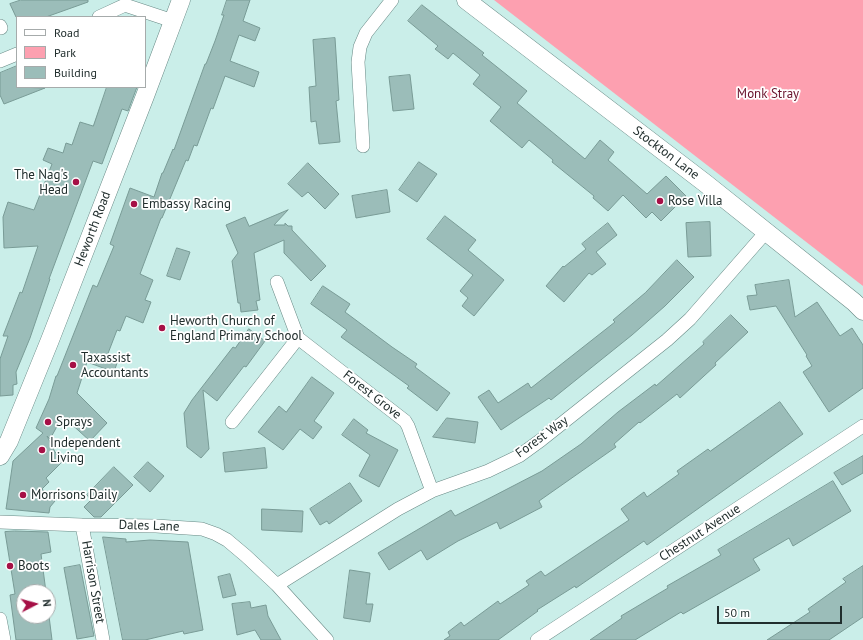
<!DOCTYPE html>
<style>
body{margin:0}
#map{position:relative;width:863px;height:640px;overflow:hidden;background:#caeee9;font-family:"PT Sans",sans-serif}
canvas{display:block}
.legend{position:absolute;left:16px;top:16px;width:130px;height:72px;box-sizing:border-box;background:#fff;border:1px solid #a6abab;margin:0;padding:5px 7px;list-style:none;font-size:12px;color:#212e2d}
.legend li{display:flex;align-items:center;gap:8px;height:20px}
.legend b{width:20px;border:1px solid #a6abab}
.north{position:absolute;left:16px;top:584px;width:40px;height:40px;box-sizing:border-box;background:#fff;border:1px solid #a6abab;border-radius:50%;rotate:84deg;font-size:11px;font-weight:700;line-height:16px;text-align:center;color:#212e2d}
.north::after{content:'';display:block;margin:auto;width:14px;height:18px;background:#a61046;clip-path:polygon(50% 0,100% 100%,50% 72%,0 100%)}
.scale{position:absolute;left:717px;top:606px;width:125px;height:18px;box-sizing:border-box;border:2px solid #212e2d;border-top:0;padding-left:5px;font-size:12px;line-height:14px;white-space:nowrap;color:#212e2d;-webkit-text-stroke:3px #fff;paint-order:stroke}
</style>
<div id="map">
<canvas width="863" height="640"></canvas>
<ul class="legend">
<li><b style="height:5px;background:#fff"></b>Road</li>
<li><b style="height:11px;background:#fda0b0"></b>Park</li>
<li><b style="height:11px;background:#9bbdb9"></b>Building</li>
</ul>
<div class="north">N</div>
<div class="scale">50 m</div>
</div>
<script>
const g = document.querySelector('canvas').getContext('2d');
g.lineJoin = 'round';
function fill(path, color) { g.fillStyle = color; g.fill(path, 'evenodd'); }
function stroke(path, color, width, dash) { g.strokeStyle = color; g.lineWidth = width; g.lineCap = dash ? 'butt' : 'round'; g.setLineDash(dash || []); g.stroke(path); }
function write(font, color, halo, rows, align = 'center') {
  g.font = font + ' "PT Sans",sans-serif'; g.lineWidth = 3.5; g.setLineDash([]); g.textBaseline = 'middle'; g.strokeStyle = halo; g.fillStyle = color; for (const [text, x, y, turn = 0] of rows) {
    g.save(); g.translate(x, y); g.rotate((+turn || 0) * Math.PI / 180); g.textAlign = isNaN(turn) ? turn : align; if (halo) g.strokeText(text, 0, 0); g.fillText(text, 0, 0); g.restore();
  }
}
fill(new Path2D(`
 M494,0h369v286z`), '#fda0b0');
const building = new Path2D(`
 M21,0h67v2l-42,15h-30l-6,-13z
 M227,0h23l-7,21 17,7 -5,13 -16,-6 -9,26 29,11 -5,15 -29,-11 -12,33 -2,-1 -14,38 -3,-1 -6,16 -2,-1 -24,58h-1l-21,56 13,6 -8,20 6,2 -8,21 -17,-7 -6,15 -3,-1 -10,26 11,4 -4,12 -27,-10 -10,31 30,30 -17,18 -22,-20 -2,5 -6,-5 -10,18 -3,-3 8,16 8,9 -17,17 3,4 -7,7 13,12 -5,6 -1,6 -43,-4 7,-48 30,-28 -7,-5 13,-29 7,-23h1l36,-91 4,2 17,-41 -4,-2 20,-56 24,9 8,-24h1l10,-24 1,1 31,-86h1l9,-23 9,-26h-2z
 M422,5l62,48 -2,2 45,36 -10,12 68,56 15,-19 14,12 -6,8 39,34 19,-18 20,20 -25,25 -9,-9 -6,6 -23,-23 -15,16 -15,-13 1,-2 -42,-34 1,-2 -24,-20 -7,8 -32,-27 11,-14 -28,-23 7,-9 -27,-22 -5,6 -13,-10 3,-3 -30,-25z
 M335,38l4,62 -3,1 4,41 -21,2 -3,-23 -5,1 -2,-35 7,-1 -3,-46z
 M17,66v21l28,1 -41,16 -4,-9v-22z
 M410,75l4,34 -21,2 -4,-34z
 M107,87h30l-9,24 -6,-2 -20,55 -9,-3 -44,118h1l-20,59 -14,34 1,12 -4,1v10l-13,1v-37l8,-23h-5l17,-44 2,1 16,-47 -34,2 -1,-31 5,-15 26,8 18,-46 -9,-4 5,-12 15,5 3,-10 6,2 8,-23 13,4z
 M419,162l18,12 -20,28 -18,-12z
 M308,163l31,31 -14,15 -17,-17 -6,5 -14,-13z
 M387,190l3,22 -34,6 -4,-22z
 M288,210l-14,15h11v-2l3,3h4v4l34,36 -15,15 -27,-28v-13l-30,13 6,47 -4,1 2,9 -17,2 -1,-9h-2l-6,-42 6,-8 -12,-28 19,-8 4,9z
 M445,216l31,24 -8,10 36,30 -30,36 -12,-10 6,-8 -8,-7 13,-16 -46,-36z
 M710,222l1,34 -23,1 -2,-34z
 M608,223l9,12 -21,17 10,12 -14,11 -3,-2 -25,29 -18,-16 17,-20 1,1 22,-18 -4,-5z
 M177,248l13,4 -10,28 -13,-4z
 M677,260l17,17 -29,29 -33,29 -81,65 -2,-2 -48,32 -23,-33 11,-7 9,13 30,-20 3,5 84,-66 -2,-2 32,-27z
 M789,280l6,37 22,-15 23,34 12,-8 11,17v43l-34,24 -26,-40 9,-6 -6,-10 1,-1 -31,-49 -26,4 -3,-14 10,-1 -2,-10z
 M323,286l27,18 -5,8 47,35 25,17 -2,3 35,26 -13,18 -30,-23 2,-2 -68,-49 6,-7 -36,-26z
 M731,315l17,17 -33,31 1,2 -36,33 -3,-4 -37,29 -1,-1 -25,22 2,3 -77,54 3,6 -42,22 -3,-7 -39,19 -31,19 -6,-10 -32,20 -11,-17 73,-43 4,6 87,-45 39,-27 37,-32 37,-28 1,2 48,-42 -1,-2z
 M249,329l16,12 -19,26 -2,-1 -27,35 -14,-11 6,59 -8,9 -14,-11 -3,-34 8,-13 41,-53 2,1z
 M312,377l22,16 -20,28 8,6 -9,12 -13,-10 -17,21 -25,-18 21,-26 7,6z
 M780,402l23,32 -156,111 -3,-4 -68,47 -1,-2 -38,24 1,1 -40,29h-54l6,-4 -2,-4 13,-10 3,4 34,-25 2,3 29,-19 -3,-4 15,-10 4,5 84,-56 -8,-11 23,-17 3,5 32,-23 -2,-3 31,-22 2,2z
 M447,418l31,4 -3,21 -42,-6z
 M354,419l14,11 -2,3 32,17 -19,37 -20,-11 11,-21 -28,-20z
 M265,448l2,20 -42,4 -2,-19z
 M863,456v17l-21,12 -8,-12z
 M148,462l16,14 -14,16 -16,-15z
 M114,467l19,18 -32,32h-7l-10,-10 7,-7 -4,-5z
 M833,481l18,30 -58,35 -4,-8 -36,21 7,11 -77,44 -2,-2 -46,28h-45l32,-22 -1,-2 47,-28 -1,-2 54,-31 -3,-5z
 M350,483l12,18 -33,23 -2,-3 -7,4 -10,-16z
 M262,509l41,2 -1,21 -40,-2z
 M15,531l33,1 3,20 -10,2 5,38h-22v24h24v-8l4,32h-36l-6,-45 5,-1 -10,-62z
 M103,537l23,2v3l24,-2 38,2 15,88 -19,4 -1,-3 -38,9h-22z
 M80,565l14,71 -17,3 -13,-71z
 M863,566v51l-34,23h-62l43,-28 -2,-3 38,-27 -3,-3z
 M350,570l20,3 -4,31h7l-3,18 -26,-4z
 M230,574l6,21 -13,3 -5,-21z
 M250,602l1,6 15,-3 2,11 13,24h-20l-6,-10 -18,5 -5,-31z`);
fill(building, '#9bbdb9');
stroke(building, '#799b96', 1);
const street = new Path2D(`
 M99,17l26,-12 48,16
 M0,26l1,2
 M0,61l17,-7
 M363,146l-5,-84 2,-15 6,-14 26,-33
 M277,282l21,56 107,83 3,5 24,65
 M232,422l66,-84
 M0,522l82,3 74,1 46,3 14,5 11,6 19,16 31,29 50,55
 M82,525l21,115
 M277,585l121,-76 34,-18 56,-20 31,-15 22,-16 126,-100 23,-21 76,-87
 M0,619l4,21
 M537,640l326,-214`);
const secondary = new Path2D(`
 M466,0l239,183 149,119 9,9
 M0,456l9,-15 41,-101 95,-244 36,-96`);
stroke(street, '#688985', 14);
stroke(secondary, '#688985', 19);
stroke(street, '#fff', 13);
stroke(secondary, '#fff', 18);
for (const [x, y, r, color] of [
 [76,182,4,"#a61046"],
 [660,201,4,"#a61046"],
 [134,204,4,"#a61046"],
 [162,328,4,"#a61046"],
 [73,365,4,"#a61046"],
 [48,422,4,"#a61046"],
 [42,450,4,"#a61046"],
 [23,495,4,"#a61046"],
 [10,566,4,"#a61046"]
]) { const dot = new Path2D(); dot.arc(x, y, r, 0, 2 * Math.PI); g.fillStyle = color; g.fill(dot); stroke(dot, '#fff', 1.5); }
write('13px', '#69122c', '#fff', [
 ["Monk Stray",768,94]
]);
write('13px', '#212e2d', '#fff', [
 ["Stockton Lane",666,153,37],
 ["Heworth Road",93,229,-69],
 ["Forest Grove",372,395,38],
 ["Forest Way",542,437,-36],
 ["Dales Lane",149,526,2],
 ["Chestnut Avenue",700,533,-33],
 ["Harrison Street",93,582,80]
]);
write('13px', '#212e2d', '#fff', [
 ["The Nag's",68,175,"right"],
 ["Head",68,190,"right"],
 ["Rose Villa",668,201],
 ["Embassy Racing",142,204],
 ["Heworth Church of",170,321],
 ["England Primary School",170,336],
 ["Taxassist",81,358],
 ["Accountants",81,373],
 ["Sprays",56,422],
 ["Independent",50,443],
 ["Living",50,458],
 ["Morrisons Daily",31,495],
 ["Boots",18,566]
], 'left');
</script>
